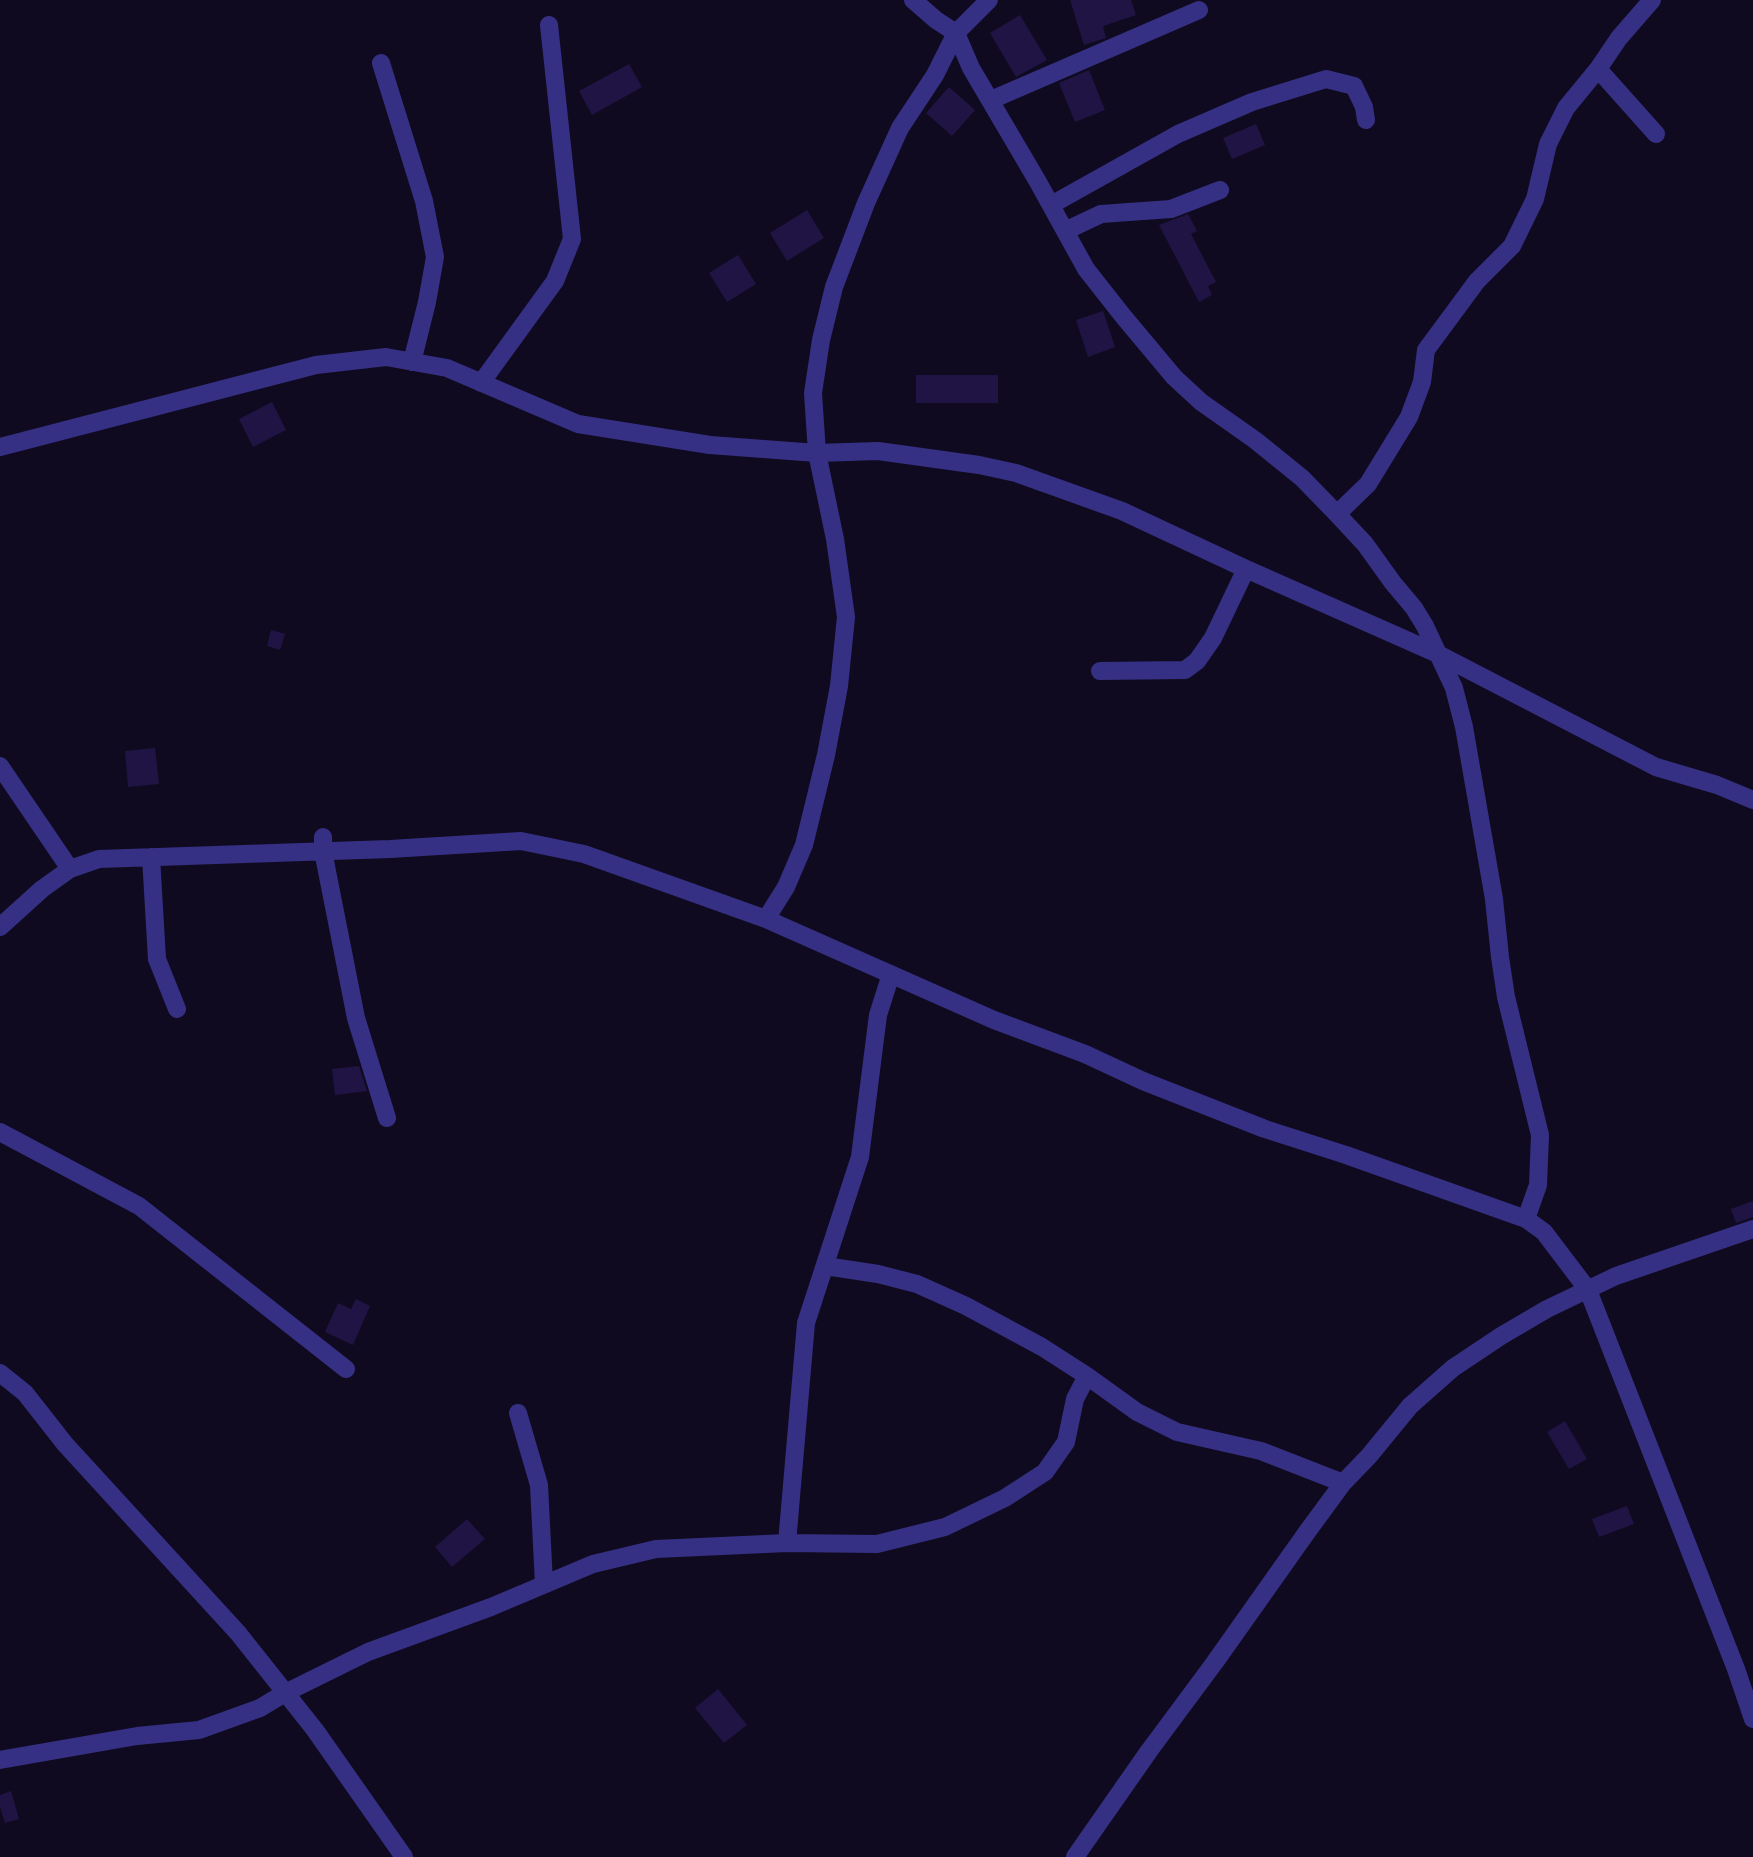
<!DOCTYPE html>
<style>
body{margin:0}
canvas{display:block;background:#0f0a20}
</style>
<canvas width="1753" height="1857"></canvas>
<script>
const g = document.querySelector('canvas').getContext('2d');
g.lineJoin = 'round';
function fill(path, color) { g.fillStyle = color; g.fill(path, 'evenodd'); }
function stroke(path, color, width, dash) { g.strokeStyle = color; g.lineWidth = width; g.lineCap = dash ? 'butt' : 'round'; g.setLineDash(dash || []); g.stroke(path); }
fill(new Path2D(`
 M1070,0h61l5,15 -33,11 3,12 -22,7z
 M1020,15l27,45 -31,17 -26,-44z
 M629,64l13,23 -50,28 -13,-24z
 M1089,70l16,40 -30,12 -16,-39z
 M949,87l26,23 -23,26 -26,-23z
 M1256,124l9,21 -33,14 -9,-21z
 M807,210l17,28 -37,23 -17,-28z
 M1188,214l9,17 -6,3 25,48 -8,4 4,9 -13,7 -40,-77z
 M738,255l18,29 -29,18 -18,-29z
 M1103,311l12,36 -27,10 -12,-37z
 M916,375h82v28h-82z
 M272,402l14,28 -33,17 -14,-28z
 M271,630l14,4 -5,16 -13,-4z
 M155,748l4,36 -31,3 -3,-36z
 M359,1066l8,25 -32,4 -3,-26z
 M1753,1201v16l-17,6 -5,-14z
 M356,1299l14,7 -17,39 -28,-13 13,-29 13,6z
 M1565,1421l22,38 -18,10 -22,-37z
 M1627,1506l7,18 -35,13 -7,-18z
 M467,1519l18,20 -33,28 -17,-20z
 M718,1689l29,36 -23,18 -29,-35z
 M11,1791l8,28 -14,4 -5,-16v-12z`), '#1f1443');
stroke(new Path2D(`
 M913,0l23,20 20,13 15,35 67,114 48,87 37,47 51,61 27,25 54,38 47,38 35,36 28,30 28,39 21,25 11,18 29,62 10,39 30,172 6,58 6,40 34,138 -2,50 -12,34
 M381,63l43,138 11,56 -8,45 -15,60
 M1598,69l58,65
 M991,100l208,-90
 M1051,205l127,-71 74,-32 74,-23 28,7 10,21 2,13
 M1065,231l36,-17 70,-5 49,-19
 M481,383l74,-102 17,-42 -23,-214
 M0,447l316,-82 70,-8 61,11 131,56 132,21 107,8 61,-2 101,14 37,8 106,38 124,58 192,85 218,113 61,18 36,15
 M1337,514l31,-30 41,-67 13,-35 4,-32 51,-69 35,-35 23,-47 13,-55 18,-36 32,-39 21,-31 33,-38
 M1100,671l85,-1 12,-9 16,-23 33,-69
 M0,766l70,103
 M323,837v14l33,167 31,100
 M151,857l6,102 20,50
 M766,919l20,-32 18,-42 22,-90 13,-69 7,-69 -11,-78 -18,-86 -4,-60 8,-53 13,-53 32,-84 34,-75 35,-53 21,-42 33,-33
 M0,927l42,-38 28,-20 29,-10 291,-10 131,-8 63,13 182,65 228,101 91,34 58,27 122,48 81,26 180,64 18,13 44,58 148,379 17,50
 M0,1132l139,74 207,163
 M825,1266l53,8 39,10 49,22 76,41 45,29 50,36 40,20 84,19 82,32
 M0,1373l25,20 40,51 173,189 77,97 89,127
 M518,1413l21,72 5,99
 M787,1543l19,-220 54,-166 18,-142 13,-41
 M0,1760l137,-24 62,-6 61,-22 25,-15 83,-41 123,-45 102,-43 63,-15 131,-6 90,1 68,-17 60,-29 40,-26 21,-30 9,-43 12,-23
 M1075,1857l74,-106 66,-89 92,-130 36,-49 26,-27 41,-50 43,-38 48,-32 46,-27 69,-33 137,-47`), '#363084', 18);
</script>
